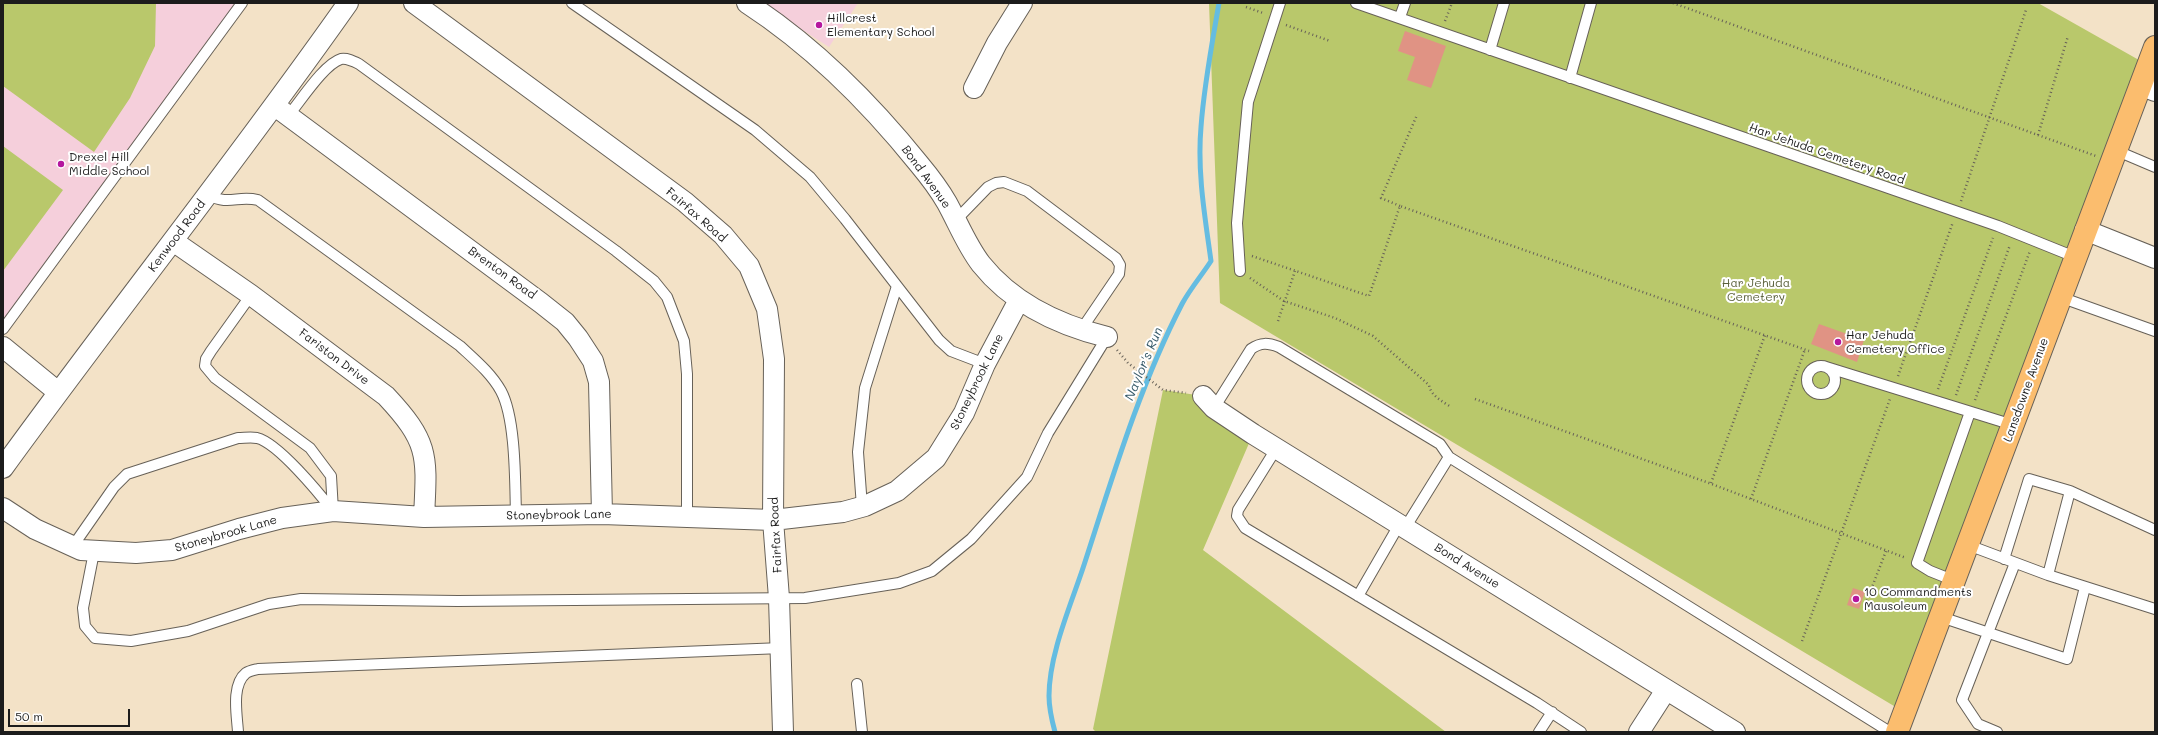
<!DOCTYPE html>
<style>
body{margin:0}
#map{position:relative;width:2158px;height:735px;overflow:hidden;background:#f3e2c7;font-family:Mali,sans-serif}
canvas{display:block}
.frame{position:absolute;inset:0;border:4px solid #1c1c1c;pointer-events:none}
.scale{position:absolute;left:8px;top:709px;width:122px;height:18px;box-sizing:border-box;border:2px solid #1c1c1c;border-top:0;padding-left:5px;font-size:12px;line-height:14px;white-space:nowrap;color:#1c1c1c;-webkit-text-stroke:3px #fff;paint-order:stroke}
</style>
<div id="map">
<canvas width="2158" height="735"></canvas>
<div class="frame"></div>
<div class="scale">50 m</div>
</div>
<script>
const g = document.querySelector('canvas').getContext('2d');
g.lineJoin = 'round';
function fill(path, color) { g.fillStyle = color; g.fill(path, 'evenodd'); }
function stroke(path, color, width, dash) { g.strokeStyle = color; g.lineWidth = width; g.lineCap = dash ? 'butt' : 'round'; g.setLineDash(dash || []); g.stroke(path); }
function write(font, color, halo, rows, align = 'center') {
  g.font = font + ' Mali,sans-serif'; g.lineWidth = 4; g.setLineDash([]); g.textBaseline = 'middle'; g.strokeStyle = halo; g.fillStyle = color; for (const [text, x, y, turn = 0] of rows) {
    g.save(); g.translate(x, y); g.rotate((+turn || 0) * Math.PI / 180); g.textAlign = isNaN(turn) ? turn : align; if (halo) g.strokeText(text, 0, 0); g.fillText(text, 0, 0); g.restore();
  }
}
fill(new Path2D(`
 M3,3h234l-234,321z
 M760,3h98l-29,44z`), '#f5cfdb');
fill(new Path2D(`
 M3,3h153l-1,43 -25,52 -36,54 -91,-66z
 M1209,3h829l108,61 -242,648 -684,-409z
 M3,146l60,44 -60,81z
 M1163,390l40,6 50,38 -50,116 243,182h-350l-3,-3z`), '#b9c86b');
stroke(new Path2D(`
 M1055,732c-3,-11 -6,-24 -6,-36 0,-41 21,-89 34,-128 29,-89 56,-181 99,-264 8,-15 20,-29 29,-43 -6,-44 -14,-89 -10,-134 3,-42 11,-83 18,-124`), '#64bce1', 5);
fill(new Path2D(`
 M1405,31l41,15 -15,42 -24,-8 8,-23 -17,-6z
 M1819,324l45,16 -7,22 -46,-18z
 M1853,588l12,4 -6,17 -12,-4z`), '#e09384');
const service = new Path2D(`
 M572,3l183,127 55,47 35,42 94,121 12,11 34,13
 M1356,3l642,223 77,31
 M1400,17l5,-14
 M1490,50l14,-47
 M1570,78l21,-75
 M288,116c12,-14 36,-52 53,-57 6,-1 12,2 18,5l257,187 38,30 13,16 17,44 3,33v143
 M2115,150l40,17
 M208,195c22,11 29,0 50,5l202,146c15,14 31,27 41,45 15,28 14,92 15,124
 M956,220l32,-33 8,-4 8,-1 23,9 89,67 4,7 -1,9 -38,56
 M1240,271l-3,-48 11,-121 32,-99
 M251,295l-40,56 -5,8 -1,7 10,12 95,70 21,28 2,35
 M2060,297l95,34
 M3,329l239,-326
 M1807 380a14 14 0 1 1 28 0a14 14 0 1 1-28 0Z
 M1826,367l187,58
 M1214,408l37,-59c10,-7 17,-6 28,-2l161,97 9,13
 M1276,449l-38,61 -1,6 8,12 292,175 44,29
 M2070,491l85,39
 M862,507l-4,-55 7,-64 32,-102
 M1405,528l44,-71 441,275
 M1968,545l80,30 107,34
 M73,546l41,-59 13,-13 111,-36c6,0 13,-1 19,0 21,5 62,55 76,73
 M94,552l-11,56 2,18 10,12 36,3 57,-10 81,-27 32,-5 157,2 347,-3 94,-15 33,-12 39,-32 56,-62 21,-44 59,-96
 M2004,559l25,-80 41,12 -22,84
 M1955,581l-25,-10 -13,-8 53,-151
 M1358,596l41,-71
 M1941,617l126,42 18,-72
 M857,684l5,48
 M238,732c-1,-17 -7,-47 8,-59 3,-2 8,-3 12,-4l524,-21
 M1539,732l13,-20
 M1997,732l-19,-8 -16,-24 53,-137`);
const minor = new Path2D(`
 M414,3l271,199 38,33 26,31 18,43 7,50 -1,161 6,78 4,134
 M747,3c66,43 123,100 172,161 10,12 20,25 28,39 11,20 20,43 34,61 32,40 77,61 126,73
 M2140,85l15,6
 M974,88l23,-45 25,-40
 M275,106l266,197 24,19 13,16 15,23 6,21 3,132
 M2085,230l70,28
 M173,241l78,54 135,101c44,47 41,60 38,121
 M3,347l55,45
 M1203,396l11,12 39,26 482,298
 M3,468c113,-156 234,-307 345,-465
 M3,508l32,21 46,21 55,3 36,-3 67,-21 43,-11 51,-7 91,6 178,-3 171,6 70,-8 22,-6 32,-15 39,-33 28,-45 21,-49 34,-64
 M1639,732l27,-42`);
const primary = new Path2D(`
 M1897,732l258,-685`);
stroke(service, '#676158', 12);
stroke(minor, '#676158', 22);
stroke(primary, '#676158', 24);
stroke(new Path2D(`
 M1673,3l423,153
 M1246,7l17,6
 M1445,21l7,-18
 M1286,25l44,16
 M2038,135l30,-99
 M1961,201l65,-191
 M1400,206l-19,-8 36,-83
 M1252,256l117,40 31,-90 409,145
 M1250,278l34,23 51,17 38,18 56,49c2,11 13,16 22,22
 M1278,321l17,-50
 M1117,350l11,13 35,27 23,3
 M1898,376l55,-154
 M1938,389l55,-151
 M1956,395l54,-150
 M1475,399l234,84 197,75
 M1975,400l55,-149
 M1711,483l54,-148
 M1751,499l54,-150
 M1864,608l22,-57
 M1802,641l88,-242`), '#676158', 2.5, [1, 3]);
stroke(service, '#fff', 10);
stroke(minor, '#fff', 20);
stroke(primary, '#fbbd6e', 22);
for (const [x, y, r, color] of [
 [819,25,4,"#b5179e"],
 [61,164,4,"#b5179e"],
 [1838,342,4,"#b5179e"],
 [1856,599,4,"#b5179e"]
]) { const dot = new Path2D(); dot.arc(x, y, r, 0, 2 * Math.PI); g.fillStyle = color; g.fill(dot); stroke(dot, '#fff', 1.5); }
write('12px', '#1c1c1c', '#fff', [
 ["Hillcrest",827,18],
 ["Elementary School",827,32],
 ["Drexel Hill",69,157],
 ["Middle School",69,171],
 ["Har Jehuda",1846,335],
 ["Cemetery Office",1846,349],
 ["10 Commandments",1864,592],
 ["Mausoleum",1864,606]
], 'left');
write('12px', '#1c1c1c', '#fff', [
 ["Har Jehuda Cemetery Road",1827,154,19],
 ["Bond Avenue",926,177,54],
 ["Fairfax Road",696,215,41],
 ["Kenwood Road",177,236,-53],
 ["Brenton Road",502,273,36],
 ["Fariston Drive",334,357,37],
 ["Stoneybrook Lane",977,382,-64],
 ["Lansdowne Avenue",2026,390,-70],
 ["Stoneybrook Lane",559,515,-1],
 ["Stoneybrook Lane",226,534,-16],
 ["Fairfax Road",776,535,-93],
 ["Bond Avenue",1467,566,32]
]);
write('12px', '#5b613c', '#fff', [
 ["Har Jehuda",1756,283],
 ["Cemetery",1756,297]
]);
write('italic 13px', '#395c6b', '#fff', [
 ["Naylor's Run",1144,364,-67]
]);
</script>
